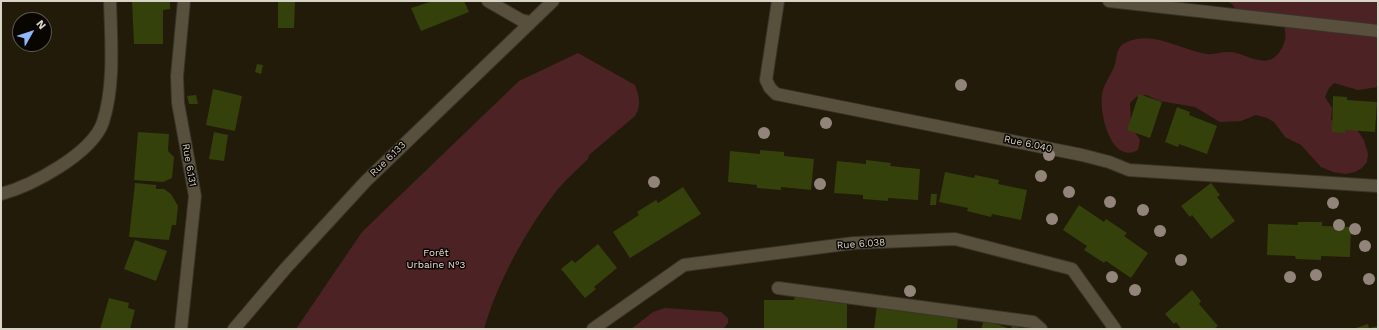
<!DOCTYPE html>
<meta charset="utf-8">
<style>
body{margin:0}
#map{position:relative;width:1379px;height:330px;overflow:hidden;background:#221b09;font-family:"Work Sans",sans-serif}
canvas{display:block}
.frame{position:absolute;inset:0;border:2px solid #d8d4c8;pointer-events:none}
.north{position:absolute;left:12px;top:12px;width:40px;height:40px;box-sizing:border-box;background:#090602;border:1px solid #5c5851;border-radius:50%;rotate:51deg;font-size:11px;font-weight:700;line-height:16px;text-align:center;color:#d8d4c8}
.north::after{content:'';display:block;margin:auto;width:14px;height:18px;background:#90b8fd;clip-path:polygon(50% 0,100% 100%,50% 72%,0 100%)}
</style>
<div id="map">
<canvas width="1379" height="330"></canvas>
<div class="frame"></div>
<div class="north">N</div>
</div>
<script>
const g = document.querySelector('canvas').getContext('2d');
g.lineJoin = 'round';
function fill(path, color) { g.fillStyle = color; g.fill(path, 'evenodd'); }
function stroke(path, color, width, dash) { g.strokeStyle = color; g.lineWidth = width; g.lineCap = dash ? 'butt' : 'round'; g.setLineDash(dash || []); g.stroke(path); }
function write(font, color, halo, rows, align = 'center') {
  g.font = font + ' "Work Sans",sans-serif'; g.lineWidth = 3; g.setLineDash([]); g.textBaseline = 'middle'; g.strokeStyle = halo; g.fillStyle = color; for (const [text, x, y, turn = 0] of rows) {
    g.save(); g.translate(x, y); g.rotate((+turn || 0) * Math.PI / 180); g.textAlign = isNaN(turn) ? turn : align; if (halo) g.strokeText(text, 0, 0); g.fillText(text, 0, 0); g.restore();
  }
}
fill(new Path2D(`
 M1226,1h152v86l-20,3 -24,-7 -5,5 -4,9 7,11 -1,12 26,10 7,10 4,14 -1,8 -5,6 -7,4 -9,2 -13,-2 -12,-5 -20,-22 -16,-8 -11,-15 -7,-4 -11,-3 -15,6 -21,1 -25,-15 -35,-6 -14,-6 -10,2 -6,6 1,23 9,14 -2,10c-27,15 -39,-37 -36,-55 1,-10 8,-18 12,-28 4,-10 1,-20 13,-25 26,-12 54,8 80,12 7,1 14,-2 21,-2 19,0 40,22 54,-4 5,-10 4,-16 1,-26l-44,-8 -7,-10z
 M578,53l57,32c4,12 7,19 0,31l-46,39 -1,4c-10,10 -21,19 -30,30 -31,39 -60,92 -74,140h-188l66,-97 157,-151z
 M665,308l56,4 7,6v5l-4,5 -6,1h-87l22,-17z`), '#4d2224');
fill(new Path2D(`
 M132,1h38v8l-7,1v34h-29z
 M278,1h17l-1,27h-16z
 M433,1h31l5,11 -48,19 -10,-23z
 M257,64l6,1 -2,9 -6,-2z
 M213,89l29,7 -7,35 -29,-6z
 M1139,94l23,8 -12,36 -23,-8z
 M196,95l2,9h-9l-2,-8z
 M1333,96l14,1v3l30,2 -2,30 -30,-2v3l-13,-1z
 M1177,107l13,5 -1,3 28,11 -10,28 -28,-10 -1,3 -13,-5z
 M138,132l31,2 -1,17 6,6 -2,21 -9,4 -29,-2z
 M214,132l14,3 -4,26 -15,-2z
 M760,150l24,2v4l30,3 -3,31 -30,-3v3l-24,-2v-3l-29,-3 2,-31 30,3z
 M866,160l25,3 -1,3 30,3 -2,31 -30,-2v3l-25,-2v-4l-29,-2 3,-32 29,3z
 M945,172l29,6 1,-3 24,5 -1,4 29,6 -6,30 -29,-6 -1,3 -24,-6 1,-3 -29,-6z
 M135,183l21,2v4h8l7,5 7,12 -2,19h-4l-3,15 -40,-3z
 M1211,183l9,12 -3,2 18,24 -24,18 -19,-24 -2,2 -9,-11z
 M683,187l18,27 -71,44 -17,-26 26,-17 -2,-3 19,-12 2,3z
 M931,194h6l-1,11h-6z
 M1079,205l25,17 2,-3 21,14 -3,3 24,17 -17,25 -25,-17 -2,2 -20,-13 3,-4 -24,-16z
 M1298,222h24v4l29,1 -1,30 -29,-1v4l-25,-1 -1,-3 -28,-1 1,-31 30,1z
 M135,240l32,11 -11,30 -32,-12z
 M598,244l19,24 -23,19 2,2 -11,9 -24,-29 11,-9 3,3z
 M1192,290l9,11 -2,3 19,22 -4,3h-33l-5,-7 -2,2 -9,-10z
 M795,297h23v4h29v28h-83v-29h30z
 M109,298l20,5 -1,5 7,2 -5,19h-30z
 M877,305l81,12 -1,12h-83z
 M984,320l27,9 1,-4 11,4h-42z
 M1368,324l1,4 9,-2v3h-25z`), '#34410b');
const minor = new Path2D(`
 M488,1l33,19 9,2
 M778,1l-12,79 4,8 6,6 306,61 27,7 20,8 249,16
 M1109,1l269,30
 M1,194c30,-8 91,-40 102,-72 12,-37 8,-82 7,-121
 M778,288l255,34 8,7
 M181,329l14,-133 -17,-93 -1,-27 7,-75
 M234,329l51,-60 81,-88 187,-180
 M593,329l91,-64 170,-22 101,-4 117,30 43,60`);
stroke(minor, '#39332c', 14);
stroke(minor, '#58503c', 12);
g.fillStyle = '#93847b';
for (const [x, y] of [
 [961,85],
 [826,123],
 [764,133],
 [1049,155],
 [1041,176],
 [654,182],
 [820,184],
 [1069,192],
 [1110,202],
 [1333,203],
 [1143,210],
 [1052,219],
 [1339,225],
 [1355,229],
 [1160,231],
 [1365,246],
 [1181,260],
 [1316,275],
 [1112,277],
 [1290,277],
 [1369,279],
 [1135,290],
 [910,291]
]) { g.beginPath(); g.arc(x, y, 6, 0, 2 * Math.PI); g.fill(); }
write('10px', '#d8d4c8', '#090602', [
 ["Rue 6.040",1028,144,12],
 ["Rue 6.133",388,159,-44],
 ["Rue 6.131",189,165,80],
 ["Rue 6.038",861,244,-4]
]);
write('10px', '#f0dad9', '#090602', [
 ["Forêt",436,253],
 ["Urbaine N°3",436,265]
]);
</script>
